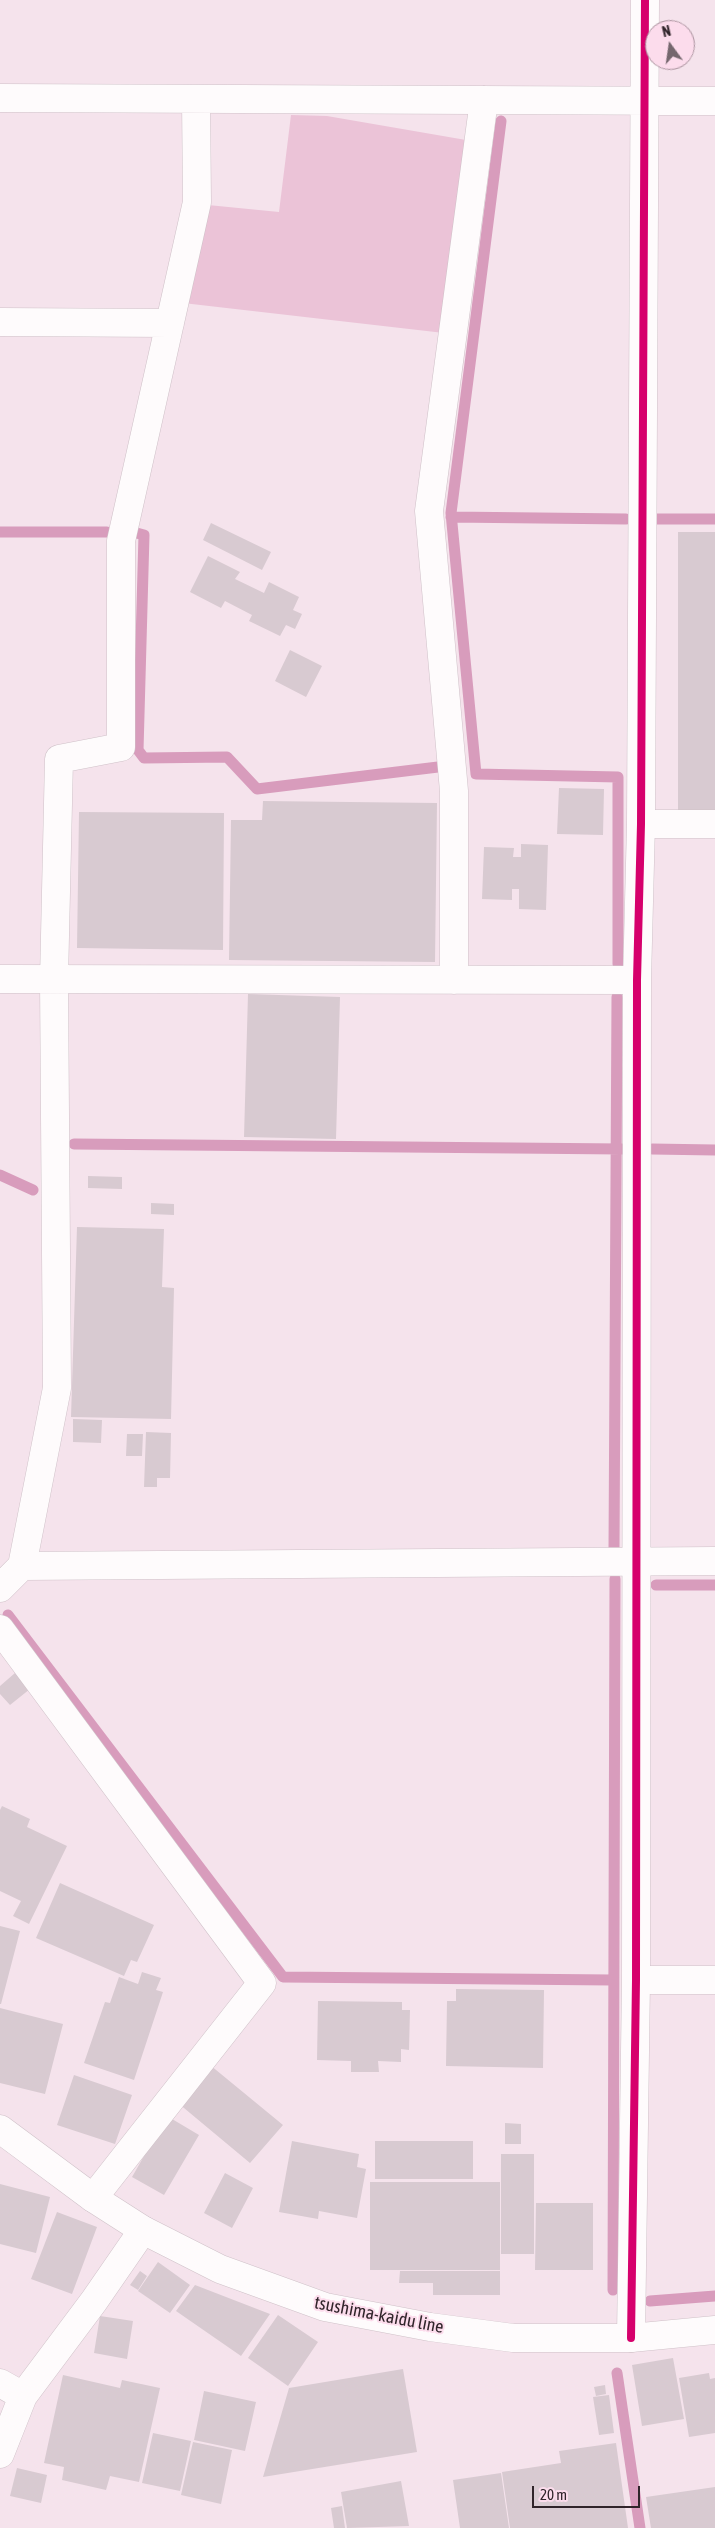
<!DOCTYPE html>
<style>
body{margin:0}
#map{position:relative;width:715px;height:2528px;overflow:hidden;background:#f5e3ec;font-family:"Asap Condensed",sans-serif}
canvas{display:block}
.north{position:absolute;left:645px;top:20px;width:50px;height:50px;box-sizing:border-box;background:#fcdcec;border:1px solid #aa929e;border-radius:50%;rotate:346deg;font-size:14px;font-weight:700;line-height:20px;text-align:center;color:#30242a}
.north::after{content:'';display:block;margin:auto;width:18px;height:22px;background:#75676e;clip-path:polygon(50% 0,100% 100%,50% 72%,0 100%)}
.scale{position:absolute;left:532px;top:2486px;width:108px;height:22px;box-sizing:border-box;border:2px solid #30242a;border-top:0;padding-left:6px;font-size:15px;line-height:18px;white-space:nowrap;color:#30242a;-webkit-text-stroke:4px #fcdcec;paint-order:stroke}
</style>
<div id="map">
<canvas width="715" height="2528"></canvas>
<div class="north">N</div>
<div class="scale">20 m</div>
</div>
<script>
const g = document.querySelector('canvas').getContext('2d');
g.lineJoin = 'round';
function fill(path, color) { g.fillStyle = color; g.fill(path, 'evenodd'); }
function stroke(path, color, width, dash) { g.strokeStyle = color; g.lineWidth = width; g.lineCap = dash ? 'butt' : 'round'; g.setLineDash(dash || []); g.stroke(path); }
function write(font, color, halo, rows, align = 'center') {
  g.font = font + ' "Asap Condensed",sans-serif'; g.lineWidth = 4; g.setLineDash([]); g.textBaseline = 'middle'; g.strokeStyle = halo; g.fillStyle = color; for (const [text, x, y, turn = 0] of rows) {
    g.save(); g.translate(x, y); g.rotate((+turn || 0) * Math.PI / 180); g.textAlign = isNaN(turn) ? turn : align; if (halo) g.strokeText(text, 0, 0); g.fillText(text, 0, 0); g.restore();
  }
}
fill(new Path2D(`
 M291,115l36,1 139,24 -22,193 -261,-30 25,-98 71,7z`), '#ebc3d7');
stroke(new Path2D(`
 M501,121l-50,392 25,261 142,3v187
 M451,517l175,2
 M656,519h59
 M0,532h107
 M133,532l11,3 -6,215 6,8 83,-1 30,32 181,-22
 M74,1144l548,5
 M652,1149l63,1
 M0,1175l33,15
 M614,1549l3,-552
 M656,1585h59
 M8,1615l275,362 329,3
 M613,2290l2,-711
 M650,2301l65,-5
 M617,2373l23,155`), '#d89cbc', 11);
fill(new Path2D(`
 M211,523l60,29 -9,18 -59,-30z
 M678,532h37v280h-37z
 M208,556l32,16 -5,7 29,14 5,-11 30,15 -6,13 9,4 -7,15 -9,-4 -6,11 -31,-15 3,-6 -27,-14 -4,7 -31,-16z
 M290,650l32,16 -16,31 -31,-16z
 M559,788l45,1 -1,46 -46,-1z
 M263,801l174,2 -2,159 -206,-2 2,-140h31z
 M79,812l145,1 -1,137 -146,-2z
 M521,844l27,1 -2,65 -27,-1v-20h-7v11l-30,-1 2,-52 30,1 -1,9h8z
 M248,994l92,3 -4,142 -92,-2z
 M88,1176l34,1v12l-34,-1z
 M151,1203l23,1v11l-23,-1z
 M77,1227l87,2 -2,58 12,1 -3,131 -100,-2z
 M73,1419l29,1 -1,23 -28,-1z
 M146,1432l25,1 -1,45h-13v9h-13z
 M127,1434h16l-1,22h-16z
 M15,1673l15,16 -20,16 -10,-11v-8z
 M2,1806l28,13 -3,8 40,19 -38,78 -16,-8 8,-15 -21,-10v-81z
 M60,1883l94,42 -17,37 -6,-2 -7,16 -88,-38z
 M0,1926l20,5 -19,73h-1z
 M142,1972l19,6 -5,12 7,2 -29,88 -50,-17 21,-61 5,1 9,-26 19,7z
 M456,1989l88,1 -1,78 -97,-2 1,-65h9z
 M318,2001l84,1v8h8l-1,40 -8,-1v13l-23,-1 1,11h-28v-11l-34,-1z
 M0,2008l63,16 -18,70 -45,-11z
 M210,2065l73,60 -33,38 -72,-60z
 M74,2075l58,20 -17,49 -58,-19z
 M167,2116l32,19 -35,60 -32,-18z
 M505,2123l16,1v20h-16z
 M292,2141l67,13 -2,13 9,2 -9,49 -38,-7 -1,8 -39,-7z
 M375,2141h98v38h-98z
 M501,2154h33v100h-33z
 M225,2173l28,15 -21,40 -28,-15z
 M370,2182h130v88h-130z
 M0,2184l50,13 -14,56 -36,-9z
 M536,2203h57v67h-58z
 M57,2212l40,15 -25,67 -41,-15z
 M158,2262l32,23 -20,28 -32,-22z
 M140,2271l7,5 -9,14 -8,-5z
 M400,2271h100v24h-67v-12h-34z
 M195,2285l75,29 -29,42 -65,-45z
 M278,2315l40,27 -30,44 -40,-28z
 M100,2316l33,5 -6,38 -33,-6z
 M673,2358l11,61 -42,7 -10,-61z
 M403,2369l14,83 -154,25 26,-89z
 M709,2373l1,6 5,-1v55l-26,4 -10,-59z
 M63,2375l57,13 2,-8 38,8 -21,94 -29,-6 -4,14 -44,-10 2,-13 -20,-4z
 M605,2385l1,9 -10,2 -2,-9z
 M204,2391l52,11 -11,49 -51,-11z
 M609,2395l5,38 -15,2 -6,-38z
 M153,2433l38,8 -11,50 -38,-8z
 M193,2442l39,8 -11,54 -40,-9z
 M616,2443l12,85h-118l-8,-56 59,-9 -2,-12z
 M17,2468l30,7 -6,28 -31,-7z
 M501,2473l8,55h-49l-7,-48z
 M401,2481l8,45 -62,2 -6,-36z
 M715,2487v41h-64l-5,-31z
 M342,2506l3,22h-11l-3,-20z`), '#d8cad1');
const minor = new Path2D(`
 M0,98l715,3
 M0,322l170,1
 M641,824h74
 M0,979l637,1
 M454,980v-189l-25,-280 55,-411
 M22,1566l693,-5
 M0,1588l22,-22 35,-178 -3,-408 5,-221 62,-12v-206l76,-339 -1,-103
 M0,1629l262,354 -169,215
 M636,1980h79
 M631,2338l5,-358 1,-1000 4,-156 4,-824
 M0,2383l23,13
 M0,2454l23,-58 71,-95 49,-71`);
const major = new Path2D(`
 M0,2129l93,69 50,32 77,39 105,38 105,20 83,11h118l84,-8`);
stroke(minor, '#cfc1c8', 29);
stroke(major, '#cfc1c8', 29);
stroke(minor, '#fefbfc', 28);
stroke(major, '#fefbfc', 28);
stroke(new Path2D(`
 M631,2338l5,-358 1,-1000 4,-156 4,-824`), '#d6006c', 8);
write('18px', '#30242a', '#fcdcec', [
 ["tsushima-kaidu line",379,2315,11]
]);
</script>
